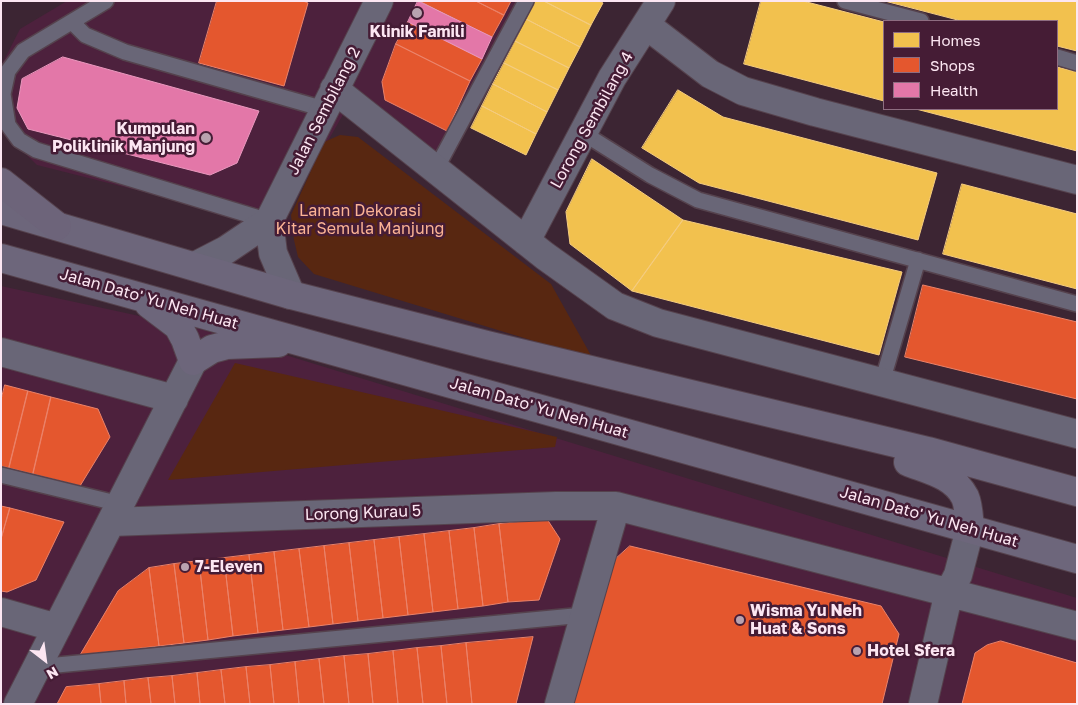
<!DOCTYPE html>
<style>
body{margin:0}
#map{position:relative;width:1078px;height:705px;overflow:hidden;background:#3c2533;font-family:"Golos Text",sans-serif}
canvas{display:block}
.frame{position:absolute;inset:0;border:2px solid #fce6f2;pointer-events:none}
.legend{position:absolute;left:883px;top:20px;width:175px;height:90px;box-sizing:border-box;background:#451c35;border:1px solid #8e6d81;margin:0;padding:6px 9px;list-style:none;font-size:15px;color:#fce6f2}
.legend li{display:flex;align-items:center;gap:10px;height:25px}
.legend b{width:25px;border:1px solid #8e6d81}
.north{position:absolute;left:20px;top:635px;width:50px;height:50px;-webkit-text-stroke:4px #451c35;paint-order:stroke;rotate:150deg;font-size:14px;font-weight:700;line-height:20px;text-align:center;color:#fce6f2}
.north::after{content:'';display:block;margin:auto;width:18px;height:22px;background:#fce6f2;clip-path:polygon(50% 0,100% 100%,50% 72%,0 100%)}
</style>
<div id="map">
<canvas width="1078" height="705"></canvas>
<div class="frame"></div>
<ul class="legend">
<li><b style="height:14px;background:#f2c14e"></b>Homes</li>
<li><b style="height:14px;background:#e4572e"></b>Shops</li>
<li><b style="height:14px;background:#e377a8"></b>Health</li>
</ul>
<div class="north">N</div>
</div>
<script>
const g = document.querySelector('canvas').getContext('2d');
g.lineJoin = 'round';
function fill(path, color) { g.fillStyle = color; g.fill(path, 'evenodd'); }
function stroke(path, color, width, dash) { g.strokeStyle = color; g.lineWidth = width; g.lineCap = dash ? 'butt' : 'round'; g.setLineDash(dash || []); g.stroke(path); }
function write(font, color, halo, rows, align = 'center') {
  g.font = font + ' "Golos Text",sans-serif'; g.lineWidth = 5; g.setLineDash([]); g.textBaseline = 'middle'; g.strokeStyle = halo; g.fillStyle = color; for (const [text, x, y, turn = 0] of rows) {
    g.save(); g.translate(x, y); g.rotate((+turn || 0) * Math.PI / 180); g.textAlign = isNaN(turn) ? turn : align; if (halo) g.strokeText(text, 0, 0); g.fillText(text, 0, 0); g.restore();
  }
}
fill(new Path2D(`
 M67,1h458l-92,182 -89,-70 -65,113 -242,-61 -36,-35v-64l19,-37z
 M1,286l203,44 873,268v106h-1076z`), '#4d213d');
fill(new Path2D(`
 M340,135l18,2 193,147 42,75 -279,-85 -16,-17 -4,-17 -3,-25 33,-73z
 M235,363l322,74 -2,10 -387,33z`), '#582711');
const homes = new Path2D(`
 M535,1h9l47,24 -11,22 -54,-28z
 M544,1h55l4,2 -12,22z
 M761,1h42l81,21v79l-140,-37z
 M885,1h192v50l-20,-5v-25h-95z
 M526,19l54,28 -11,21 -54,-27z
 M515,41l54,27 -11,22 -54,-27z
 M504,63l54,27 -11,22 -54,-28z
 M1057,67l20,5v79l-161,-42h141z
 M493,84l54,28 -11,22 -54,-28z
 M678,90l45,27 214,56 -19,67 -219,-57 -57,-35z
 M482,106l54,28 -10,21 -55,-27z
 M592,159l91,61 -51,71 -62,-47 -4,-32z
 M962,184l115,30v75l-134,-35z
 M683,220l219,52 -23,83 -247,-64z`);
fill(homes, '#f2c14e');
stroke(homes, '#f5cc7f', 1);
const shops = new Path2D(`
 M217,1h86l5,2 -24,83 -85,-23z
 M420,1h56l28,14 -12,22z
 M476,1h35l-7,14z
 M408,22l74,37 -12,22 -74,-37z
 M396,44l74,37 -23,50 -62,-31 -3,-18z
 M923,285l154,37v77l-172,-42z
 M5,385l23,6 -19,77 -8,-2v-66z
 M28,391l23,6 -18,77 -24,-6z
 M51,397l47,12 12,28 -30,49 -47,-12z
 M1,506l9,2 -9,31z
 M10,508l54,14 -28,58 -29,12 -6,-1v-52z
 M547,519l13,20 -21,61 -31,2 -9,-78z
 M499,524l9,78 -25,4 -9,-78z
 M474,528l9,78 -25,3 -9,-78z
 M449,531l9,78 -25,3 -9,-78z
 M424,534l9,78 -25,3 -9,-78z
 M399,537l9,78 -25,3 -9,-78z
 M374,540l9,78 -25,3 -9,-78z
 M349,543l9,78 -25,3 -9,-78z
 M324,546l9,78 -24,3 -10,-78z
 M630,546l251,60 18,28 -17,70h-309l28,-132z
 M299,549l10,78 -26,3 -9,-78z
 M274,552l9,78 -25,3 -9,-78z
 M249,555l9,78 -25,3 -9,-78z
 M224,558l9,78 -25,4 -9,-79z
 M199,561l9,79 -24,3 -10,-79z
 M174,564l10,79 -25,3 -10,-78z
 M149,568l10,78 -79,9 38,-64z
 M533,637l-17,67h-44l-6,-61z
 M1001,641l76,22v41h-115l13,-51 12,-8z
 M466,643l6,61h-25l-6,-58z
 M441,646l6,58h-24l-6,-56z
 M417,648l6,56h-25l-5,-53z
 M393,651l5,53h-25l-5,-50z
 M368,654l5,50h-24l-5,-48z
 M344,656l5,48h-25l-5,-45z
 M319,659l5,45h-25l-4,-42z
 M295,662l4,42h-25l-4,-39z
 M270,665l4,39h-24l-4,-37z
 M246,667l4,37h-25l-4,-34z
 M221,670l4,34h-25l-3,-31z
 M197,673l3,31h-25l-3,-28z
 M172,676l3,28h-24l-3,-26z
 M148,678l3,26h-25l-2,-23z
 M124,681l2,23h-25l-2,-20z
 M99,684l2,20h-44l9,-17z`);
fill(shops, '#e4572e');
stroke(shops, '#eb8269', 1);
const health = new Path2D(`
 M418,1l74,36 -10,22 -74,-37z
 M63,57l196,54 -22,52 -27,12 -182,-46 -11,-21 5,-29z`);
fill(health, '#e377a8');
stroke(health, '#ea98be', 1);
const service = new Path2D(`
 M106,1l-83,50 -15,20 -5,23 5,31 11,15 17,10 233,71
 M845,1l76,20
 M72,22l13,13 40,17 199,57
 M1057,57l20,6
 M583,133l67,42 48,25 379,104
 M436,169l90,-168
 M882,382l36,-122
 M1,475l119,29
 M36,667l548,-52`);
const minor = new Path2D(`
 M646,25l64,49 33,17 72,21 262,68
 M334,89l211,167 70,50 43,17 419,111
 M269,221l4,32 18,42
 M526,241l86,-163 49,-77
 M195,266l31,-16 43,-29 110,-220
 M1,352l173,47
 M111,522l445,-16h60l461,120
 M1,612l56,16
 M18,704l175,-343
 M559,704l57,-198
 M923,704l26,-112 9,-17 12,-46`);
const secondary = new Path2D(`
 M1,210l290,85 196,50 441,106 149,41
 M1,258l1076,301
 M149,304l29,22 7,13 8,22 19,-12 15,-4 51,-2
 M908,462c20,8 46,13 57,35 4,9 4,22 5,32`);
const primary = new Path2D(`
 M1,182l56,44`);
stroke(service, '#55424d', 18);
stroke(minor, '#55424d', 30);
stroke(secondary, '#55424d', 30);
stroke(primary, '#55424d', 30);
stroke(service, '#696677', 15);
stroke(minor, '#696677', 28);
stroke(secondary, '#6d667b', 28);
stroke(primary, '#6d647a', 28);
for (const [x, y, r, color] of [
 [417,13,6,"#b9a2af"],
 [206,138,6,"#b9a2af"],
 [185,567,5,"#b9a2af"],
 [740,620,5,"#b9a2af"],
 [857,651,5,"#b9a2af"]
]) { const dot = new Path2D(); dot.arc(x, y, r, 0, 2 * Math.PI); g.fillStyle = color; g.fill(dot); stroke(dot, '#451c35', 2); }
write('bold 16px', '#fce6f2', '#451c35', [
 ["Klinik Famili",417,32,"center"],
 ["Kumpulan",195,129,"right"],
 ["Poliklinik Manjung",195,147,"right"],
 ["7-Eleven",195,567],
 ["Wisma Yu Neh",750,611],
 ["Huat & Sons",750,629],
 ["Hotel Sfera",867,651]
], 'left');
write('16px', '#fce6f2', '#451c35', [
 ["Jalan Sembilang 2",324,111,-63],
 ["Lorong Sembilang 4",592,120,-61],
 ["Jalan Dato' Yu Neh Huat",149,299,16],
 ["Jalan Dato' Yu Neh Huat",539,408,16],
 ["Lorong Kurau 5",363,513,-2],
 ["Jalan Dato' Yu Neh Huat",929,517,16]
]);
write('16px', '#fbb394', '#451c35', [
 ["Laman Dekorasi",360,211],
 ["Kitar Semula Manjung",360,229]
]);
</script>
